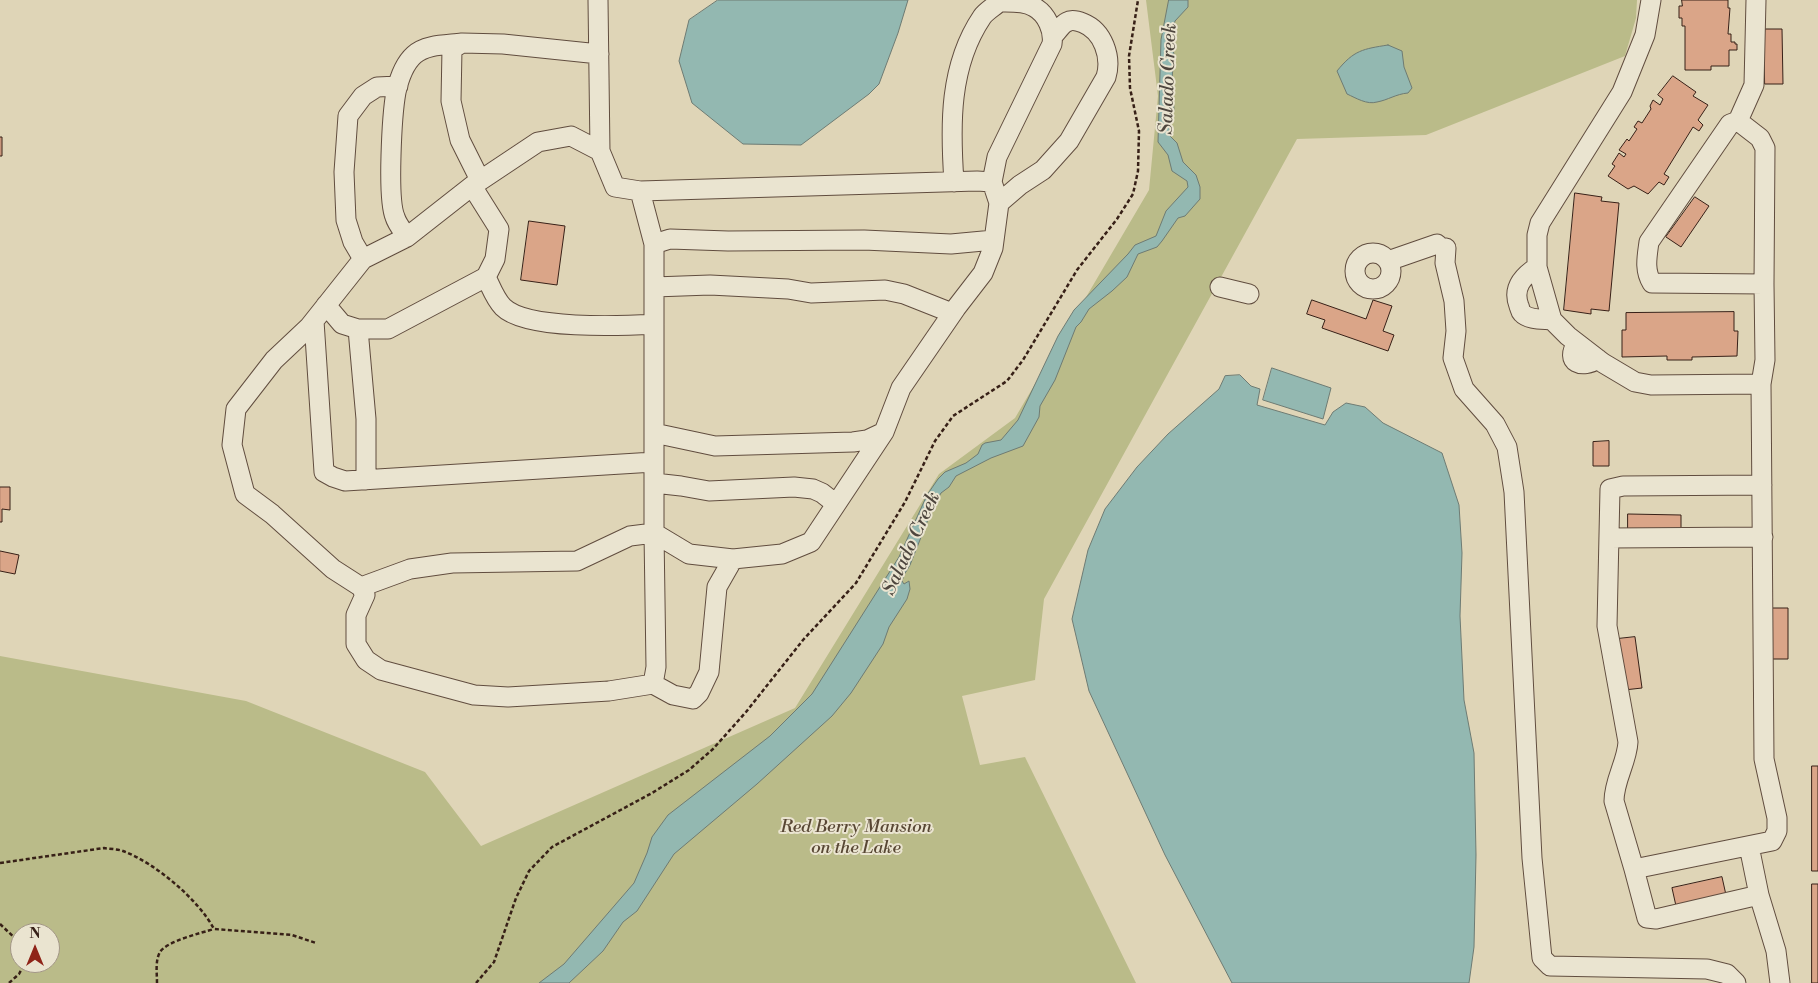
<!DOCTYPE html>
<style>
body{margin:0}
#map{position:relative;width:1818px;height:983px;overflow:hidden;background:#dfd5b7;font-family:"Libre Bodoni",serif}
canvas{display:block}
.north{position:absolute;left:10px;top:923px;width:50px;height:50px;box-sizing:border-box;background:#eae4d0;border:1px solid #a29686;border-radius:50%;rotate:0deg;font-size:14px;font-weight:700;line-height:20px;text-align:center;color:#372017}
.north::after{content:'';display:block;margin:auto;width:18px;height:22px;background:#8f2418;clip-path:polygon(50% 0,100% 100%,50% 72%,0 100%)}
</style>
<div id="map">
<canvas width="1818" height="983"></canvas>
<div class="north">N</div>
</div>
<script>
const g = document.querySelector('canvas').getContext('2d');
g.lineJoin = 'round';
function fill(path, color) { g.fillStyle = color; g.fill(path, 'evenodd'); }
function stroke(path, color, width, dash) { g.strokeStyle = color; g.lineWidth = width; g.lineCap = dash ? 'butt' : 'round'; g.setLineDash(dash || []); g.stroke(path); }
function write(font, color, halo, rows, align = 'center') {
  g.font = font + ' "Libre Bodoni",serif'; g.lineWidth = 4; g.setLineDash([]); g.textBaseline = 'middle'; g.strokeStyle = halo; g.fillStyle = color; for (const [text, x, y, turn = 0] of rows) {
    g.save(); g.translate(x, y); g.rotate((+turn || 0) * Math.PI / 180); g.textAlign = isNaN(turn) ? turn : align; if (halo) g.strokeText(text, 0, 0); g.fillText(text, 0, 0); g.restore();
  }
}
fill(new Path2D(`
 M1146,0h491l-1,18 -11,38 -199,79 -129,4 -253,460 -9,81 -73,16 18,69 45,-8 111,226h-1136v-327l246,45 179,71 56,74 314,-138 144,-234 76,-56 134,-228 9,-94zM20,933h30v30h-30z`), '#babb89');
const water = new Path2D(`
 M718,0h190l-10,33 -19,51 -10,10 -68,51 -58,-1 -51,-41 -13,-42 10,-41z
 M1169,0h19v7l-13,14 -4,15 3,19 -2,24 2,31 -4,10 -1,15 8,8 6,19 13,13 4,12v12l-15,17 -7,2 -16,23 -5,6 -19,7 -11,23 -15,14 -23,18 -8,13 -5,5 -21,53 -15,26 -1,11 -16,29 -32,12 -35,18 -7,11 -8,6 -8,14 -23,58 -6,10 -2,6 2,3 5,-3 1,8 -3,10 -18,28 -6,17 -32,49 -19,23 -75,68 -83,70 -37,57 -14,11 -20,29 -34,32h-30l25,-19 70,-81 13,-30 5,-16 16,-22 102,-79 42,-42 87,-137 28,-62 11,-16 7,-7 21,-9 12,-9 4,-9 3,-2 16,-3 17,-20 40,-84 16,-26 54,-56 7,-9 21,-9 10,-25 22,-24 -1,-6 -15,-10 -4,-16 -10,-13 3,-102z
 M1388,45l14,6 2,16 8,21 -4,5c-12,1 -20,7 -31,9 -10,3 -21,-4 -30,-8l-10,-23c17,-21 26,-22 51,-26z
 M1272,368l59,20 -8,31 -60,-19z
 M1240,375l11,11 9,3 -3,16 68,20 8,-13 13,-9 19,4 18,16 59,30 17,52 3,48 -2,63 4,84 10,53 2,102 -2,92 -5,36h-237l-67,-128 -76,-164 -17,-72 16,-69 17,-41 32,-42 31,-33 51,-45 6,-13z`);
fill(water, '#93b8b1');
stroke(water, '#6e7b73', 1);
const building = new Path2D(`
 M1682,0h46v8h2l-2,26h3v8h4v2h2v6h-8v16h-18v4h-26v-44h-3v-8h-3v-12h3z
 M1764,29h18l1,55h-18z
 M1673,76l23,16 -3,4 15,9 -10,15 5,5 -4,6 -6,-4 -29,47 5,3 -5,8 -5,-3 -11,12 -14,-8 -6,3 -20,-13 7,-10 -3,-2 7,-11 5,4 2,-3 -7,-4 8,-11 2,2 8,-12 -3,-2 4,-6 4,2 9,-14 -1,-3 3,-6 7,5 3,-6 -5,-4z
 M0,137h2v19h-2z
 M1575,193l27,4 -1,4 18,2 -10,108 -18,-2v5l-27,-4z
 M1695,197l14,9 -28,41 -15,-10z
 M529,221l36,5 -8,59 -36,-5z
 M1312,300l54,19 7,-19 19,6 -9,25 11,4 -6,16 -66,-23 3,-8 -18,-6z
 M1734,312v19h4l-1,25 -45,1v3h-25v-4l-45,1v-27h4v-17z
 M1609,441v25h-16v-24z
 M0,487h10v23l-8,-1v13h-2z
 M1628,514l53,1v17h-53z
 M0,551l19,4 -4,19 -15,-3z
 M1769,608h19v51h-19z
 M1635,637l7,51 -18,2 -7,-51z
 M1812,766h6v105h-6z
 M1722,877l4,18 -50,11 -4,-18z
 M1812,884h6v99h-6z`);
fill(building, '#daa588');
stroke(building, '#372017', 1);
const minor = new Path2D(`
 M598,0l2,151 15,36 25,4 337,-10 15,1 7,21 -6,45 -10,25 -27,35 -55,80 -17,44 -73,110 -29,12 -49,5 -44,-5 -35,-21v-289l-14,-53
 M1651,0l-6,35 -23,57 -82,131 -3,12v32l15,53 16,16 35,27 32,19 16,3 110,-1 3,375 13,59v13l-5,10 -138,28 -20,-68c0,-21 13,-39 14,-59l-21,-116 3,-137 13,-3 139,-1
 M1738,121l16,-36 2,-85
 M600,151l-29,-15 -33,6 -66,44 -65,51 -44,22 -54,68 -35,33 -38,49 -4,36 13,49 27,20 61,55 28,18 49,-18 42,-6 125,-2 53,-25 24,-3 2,134 -3,17
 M480,180l-20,-40 -9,-39 1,-52 10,-6 41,1 96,10
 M954,182c-4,-57 -5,-116 28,-165 4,-6 12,-10 17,-15 11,0 26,-1 35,5 13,7 20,24 18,37l-55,113 -5,25
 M999,203l21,-18 23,-15 26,-29 37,-64c6,-20 -3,-46 -23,-54 -5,-2 -11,-4 -16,-1 -5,2 -10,10 -14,14
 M407,237c-4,-6 -10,-13 -12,-20 -8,-19 -3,-103 1,-125 3,-13 8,-28 18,-37 12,-11 33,-10 48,-12
 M654,244l16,-5 58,2 136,-1 87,4 43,-4
 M1446,248l-1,15 9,38 2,30 -3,27 11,31 31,35 12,23 7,45 18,366 10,100 8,8 157,3 20,5 9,9
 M1355 271a18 18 0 1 1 36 0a18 18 0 1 1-36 0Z
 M363,259l-10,-17 -7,-22 -2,-48 4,-56 15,-20 14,-9 21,-1
 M1388,261l49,-17
 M1537,267c-14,9 -25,21 -18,39 1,2 1,5 3,7 6,7 22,6 30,7
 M486,277c5,10 9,22 17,30 23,23 119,19 151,17
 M654,287l56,-2 78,4 23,4 74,-3 19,4 48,19
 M1220,287l29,7
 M326,305l16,19 16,5h30l98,-52 9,-18 4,-30 -27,-43
 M314,321l10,151 9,5 12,4 309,-19
 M358,329l8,90v61
 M1577,343c-13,20 5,26 21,16
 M1761,384l4,-24 -1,-76 -112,-1c-8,-13 -5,-26 -3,-41l81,-118 8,-3 22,17 5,10 -1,136
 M654,433l61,13 138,-4 14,-2 17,-8
 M654,483l27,3 28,5 85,-4 19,2 9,4 14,11
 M1609,538l154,-1
 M361,587l4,8 -9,20v29l10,16 15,10 93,25 34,2 101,-6 44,-7 20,11 20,4 6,-6 10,-21 8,-85 16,-28
 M1634,869l13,49 9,1 103,-24 -10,-49
 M1759,895l17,56 4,32`);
stroke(minor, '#614d3f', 21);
stroke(new Path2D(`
 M0,863l104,-15c6,1 13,1 19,3 32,12 75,48 91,78l78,6 24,8
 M0,924l20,19
 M9,983l10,-9 6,-11
 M157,983c0,-10 -2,-22 3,-31 7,-11 41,-19 54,-23
 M476,983l18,-21 22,-64 13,-27 23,-24 100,-54 37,-23 24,-21 33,-37 57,-72 53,-57 49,-81 30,-61 18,-25 54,-35 16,-21 54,-90 40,-51 16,-25 5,-23 1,-40 -9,-43 -1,-32 9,-56`), '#372017', 2.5, [4, 2.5]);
stroke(minor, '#eae4d0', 19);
write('italic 18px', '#584734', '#eae4d0', [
 ["Red Berry Mansion",856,828],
 ["on the Lake",856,849]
]);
write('italic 19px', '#4e463e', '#eae4d0', [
 ["Salado Creek",1169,79,-88],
 ["Salado Creek",912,544,-65]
]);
</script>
